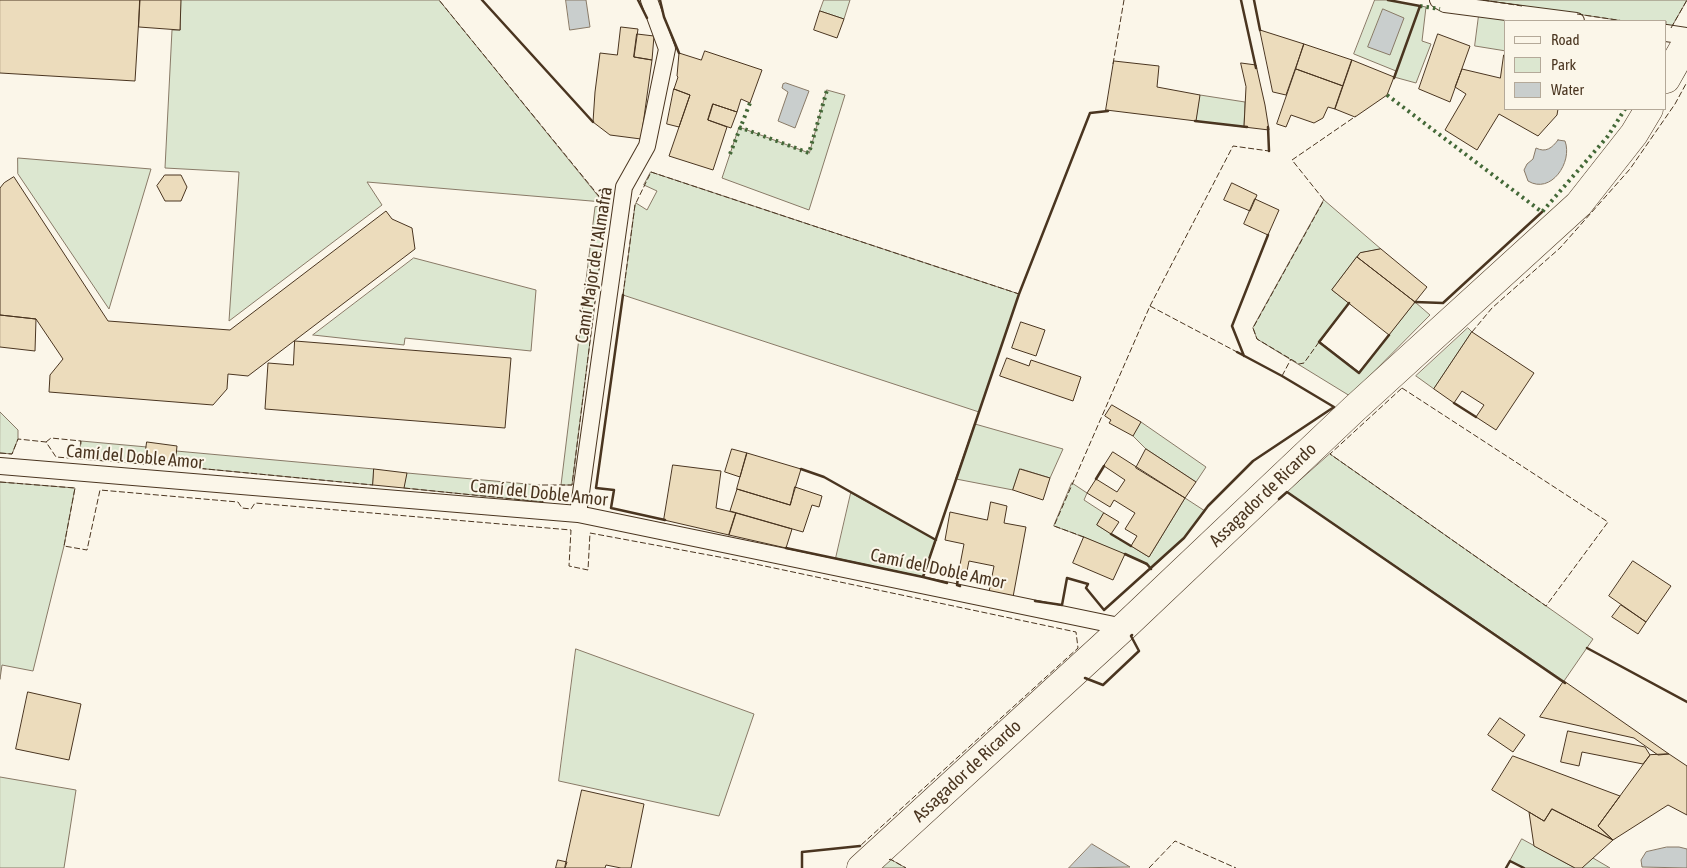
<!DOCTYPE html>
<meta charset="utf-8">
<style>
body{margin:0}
#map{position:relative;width:1687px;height:868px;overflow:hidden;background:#fbf6e9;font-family:"Asap Condensed",sans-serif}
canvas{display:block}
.legend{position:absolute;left:1504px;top:20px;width:162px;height:90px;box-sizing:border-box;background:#fbf6e9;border:1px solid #b4a999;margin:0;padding:6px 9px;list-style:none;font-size:15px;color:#4a3520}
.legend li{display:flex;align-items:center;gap:10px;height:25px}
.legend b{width:25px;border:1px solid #b4a999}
</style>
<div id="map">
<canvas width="1687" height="868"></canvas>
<ul class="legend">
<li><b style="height:6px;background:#fbf6e9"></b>Road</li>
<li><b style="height:14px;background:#dce7d0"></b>Park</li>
<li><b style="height:14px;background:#c9cecd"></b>Water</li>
</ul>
</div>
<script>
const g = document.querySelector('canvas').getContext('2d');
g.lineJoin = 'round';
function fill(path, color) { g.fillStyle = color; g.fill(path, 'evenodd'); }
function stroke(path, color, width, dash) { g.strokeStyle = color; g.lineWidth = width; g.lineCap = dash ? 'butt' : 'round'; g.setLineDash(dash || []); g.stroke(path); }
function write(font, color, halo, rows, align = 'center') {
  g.font = font + ' "Asap Condensed",sans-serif'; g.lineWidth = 4; g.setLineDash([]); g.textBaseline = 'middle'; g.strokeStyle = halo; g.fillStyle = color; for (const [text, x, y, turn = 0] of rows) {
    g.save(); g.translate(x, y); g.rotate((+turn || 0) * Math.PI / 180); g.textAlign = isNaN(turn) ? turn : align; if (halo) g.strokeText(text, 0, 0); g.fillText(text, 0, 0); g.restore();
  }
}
const green = new Path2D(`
 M181,0h258l164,202 -236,-20 15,23 -153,116 10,-149 -74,-4 7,-138h8z
 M824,0h26l-6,19 -24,-8z
 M1375,0h13l38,7 -4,34 9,3 -15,39 -22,-6 2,-6 -42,-17z
 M1483,0h204l-16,28h-5v-7h-42z
 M1479,15l40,6h-13v30l-31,-5z
 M827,90l18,5 -36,115 -87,-32 17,-51 70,26z
 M1200,95l45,7 -1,25 -48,-6z
 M18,158l133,11 -42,140 -91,-135z
 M651,172l368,122 -40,118 -356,-117 12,-90 1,-2 11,7 10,-19 -13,-6z
 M1324,200l57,49 -21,4 -28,37 17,13 -29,39 39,30 56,-70 15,13 -80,81 -93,-57 -4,-11z
 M607,206l-35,279h-11l34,-278z
 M414,258l122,32 -5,61 -126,-13 -1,7 -91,-10z
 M1468,328l4,4 -38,57 -18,-13z
 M0,412l18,18v9l-6,15 -12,-1z
 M1141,422l65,45 -10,15 -50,-33 -13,-13z
 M975,424l88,25 -13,29 -29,-9 -8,21 -57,-11z
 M81,441l66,6 -3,17 -64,-5z
 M176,451l198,18 -1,16 -198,-19z
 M1330,454l263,185 -29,42 -277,-189z
 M407,473l131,12 5,17 -139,-14z
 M0,482l75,6 -11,58 -31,125 -31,-6 -2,14z
 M1072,483l15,10 -3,7 20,13 -7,12 52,32 36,-59 20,13 -21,27 -33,31c-7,-8 -18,-11 -28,-15 -23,-10 -46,-20 -69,-28z
 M851,493l85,47 -13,37 -87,-19z
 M576,649l178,65 -35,102 -160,-35z
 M0,777l76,13 -12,78h-64z
 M1522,839l53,29h-51l-14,-7z
 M1593,858l17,10h-28z
 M890,859l16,9h-25z`);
fill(green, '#dce7d0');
stroke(green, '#887966', 1);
const water = new Path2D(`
 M566,0h20l4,27 -20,3z
 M1383,9l21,9 -14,37 -22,-8z
 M786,83l23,8 -14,37 -17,-7 10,-29 -6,-4 1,-4z
 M1558,140l7,1c8,21 -14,54 -37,40l-4,-11 3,-6 6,-5 3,-11c10,5 16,0 22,-8z
 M1092,844l38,23 -61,1z
 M1667,847h12l8,2v19l-45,-1 -1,-7 5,-8z`);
fill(water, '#c9cecd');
stroke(water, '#887966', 1);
const building = new Path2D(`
 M0,0h140l-5,81 -135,-8z
 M140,0h41l-1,30 -41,-3z
 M820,11l24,8 -7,19 -23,-8z
 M621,27l17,2 -4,28 18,3 -11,79 -31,-4 -17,-13 2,-30 5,-39 17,2z
 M1260,30l44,14 -18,51 -13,-3z
 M637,34l17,2 -2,24 -18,-3z
 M1438,34l32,12 -20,56 -31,-13z
 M1304,44l48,16 -9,26 -47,-17z
 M705,51l57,19 -12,33 -9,-4 -4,13 -24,-8 -5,16 19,7 -14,43 -44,-14 21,-61 -16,-6 4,-12 -1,-1 2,-23 22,7z
 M1504,55h2v54h52l-1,6 -19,21 -39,-22 -22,36 -32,-20 21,-36 -11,-7 7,-18 38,9z
 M1352,60l42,17 -7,18 -32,22 -20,-8z
 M1114,61l45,5 -2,21 43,8 -4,26 -90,-11z
 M1241,63l15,2 9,40 4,25 -25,-3 2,-40z
 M1296,69l47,17 -8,23 -7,-2 -5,11 -9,5 -23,-8 -5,12 -9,-3z
 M674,89l16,6 -11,32 -12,-3z
 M713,104l24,8 -6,16 -23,-8z
 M165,175h16l6,12 -6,14h-16l-8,-15z
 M14,177l94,144 122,9 156,-119 6,8 20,9 3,21 -167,127 -20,-2 -1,15 -14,16 -164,-13 1,-17 13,-16 -27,-40 -36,-4v-127l4,-5z
 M1232,183l25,12 -7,16 -26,-11z
 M1255,199l24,11 -11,25 -24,-11z
 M1381,249l46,38 -12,15 -58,-45 3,-4z
 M1357,257l58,45 -26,33 -57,-45z
 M0,315l36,4 -1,32 -35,-4z
 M1021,322l24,8 -9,26 -24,-8z
 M1472,332l62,41 -38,57 -20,-13 8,-12 -22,-14 -8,12 -20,-14z
 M295,341l216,17 -6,70 -240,-19 3,-46 25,2z
 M1007,358l22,8 2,-6 50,17 -8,24 -73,-25z
 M1112,405l29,17 -8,14 -24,-13 2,-3 -6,-4z
 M147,442l30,4 -2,20 -31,-2z
 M732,449l15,4 -7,24 -15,-5z
 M1146,449l50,33 -11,16 -49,-30z
 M1113,452l72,46 -36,59 -18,-11 6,-10 -12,-7 10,-16 -21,-13 -4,7 -23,-14 9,-14 21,13 8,-12 -21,-14z
 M747,453l54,16 -11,36 -53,-16z
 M673,465l48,6 -5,37 20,5 -7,22 -65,-15z
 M374,469l33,4 -3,15 -31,-3z
 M1020,469l30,9 -7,22 -30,-10z
 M795,487l27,9 -3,11 -7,-2 -9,27 -73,-21 7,-22 53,16z
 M991,502l16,4 -3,17 22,4 -13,70 -24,-5 5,-26 -25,-5 -2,10 -8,-1 5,-26 -19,-4 5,-28 37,8z
 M736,513l56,16 -6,19 -57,-13z
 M1104,513l15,9 -8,12 -14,-9z
 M1084,537l41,17 -12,26 -40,-17z
 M1633,561l38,25 -25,36 -37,-26z
 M1621,605l25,17 -8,12 -26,-17z
 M1564,681l105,73 -11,1 -24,-17 -94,-21z
 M28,692l53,12 -12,56 -53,-11z
 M1500,718l25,17 -12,17 -25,-17z
 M1568,731l77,16 5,8 -7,9 -61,-12 -3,14 -18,-4z
 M1669,754l18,12v49l-19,-10 -55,35 -15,-14 52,-71z
 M1513,756l107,40 -22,30 15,14 -61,-31 -8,12 -52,-31z
 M582,790l62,14 -13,64h-10l-15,-3 -1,3h-40z
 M1552,809l61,31 -31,28h-7l-41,-22 -5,-34 15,9z
 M558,860l9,2 -2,6h-9z`);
fill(building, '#ecdcbc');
stroke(building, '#4a3520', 1);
const lane = new Path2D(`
 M1438,0l7,4 131,17
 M1666,33l21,3
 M0,466l578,48 546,113
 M578,514l46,-327 23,-41 20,-97 -18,-49`);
const street = new Path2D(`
 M1666,79l21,-37
 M861,868l263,-241 230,-218 225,-205 55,-70 15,-25`);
stroke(lane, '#4a3520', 18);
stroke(street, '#4a3520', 29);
stroke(lane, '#fbf6e9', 16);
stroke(street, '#fbf6e9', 28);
stroke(new Path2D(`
 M1420,6l20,3
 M1387,95l155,117 66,-76 17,-27
 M739,127l70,26 18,-63
 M730,154l20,-51`), '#436837', 4, [2.5, 4]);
stroke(new Path2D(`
 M1483,0l39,6
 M1577,14l47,7
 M1671,28l16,-28
 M1113,64l11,-64
 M623,295l12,-90 16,-33 368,122
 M1150,306l83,-160 36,5
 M1472,332l20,-24 68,-60 70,-79 45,-65 12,-22
 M1319,342l-15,21 -5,1 -42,-25 -4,-11 71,-128 -32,-40 64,-44
 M1282,376l9,-17
 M1402,388l206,134 -62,84 -216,-152z
 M46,442l5,-4 30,3 -1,18
 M0,453l12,1 6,-15 28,3 10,15 88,7
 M175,466l198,19
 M0,482l75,6 -11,58 23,4 13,-60 138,12 4,6 9,1 4,-6 316,27 -2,36 19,4 2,-37 151,28 335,71 2,16 -218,198
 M404,488l139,14 -5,-17h34l35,-279 -168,-206
 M1084,537l-30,-11 96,-220 87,46
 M889,860l1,-1 16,9
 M1149,868l26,-27 61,27`), '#4a3520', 1, [6, 2.5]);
stroke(new Path2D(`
 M482,0l111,122
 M638,0l9,18
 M660,0l4,17 15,36
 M1241,0l15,68
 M1254,0l6,30
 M1388,0l32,6 -26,72
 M1195,121l52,6
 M1268,127l1,24
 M623,295l-27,193 18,2 -3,18 54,12
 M1415,302l28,1 99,-91
 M1349,303l-30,39 40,31 30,-38
 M1244,356l-12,-30 36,-91
 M1454,403l22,14
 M801,469l23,8 112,63
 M1096,479l8,-13
 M1279,499l8,-7 278,191
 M1111,534l20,12
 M786,548l137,29
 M1125,554l22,10 4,5
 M959,570l-2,15 3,1
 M947,583l-24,-6 96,-283 71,-181 18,-2
 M1035,601l27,4 5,-27 21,6 -2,4 18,22 80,-72 24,-32 45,-45 81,-54 -52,-31 -45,-24
 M1587,648l100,54
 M1085,678l18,7 36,-34 -8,-15 1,-1
 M802,868v-16l58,-6
 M1506,868l4,-7 14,7`), '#4a3520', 2.5);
write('18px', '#4a3520', '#fbf6e9', [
 ["Camí Major de L'Almafrà",594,265,-81],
 ["Camí del Doble Amor",135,457,5],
 ["Camí del Doble Amor",539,493,6],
 ["Assagador de Ricardo",1263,495,-44],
 ["Camí del Doble Amor",938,569,12],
 ["Assagador de Ricardo",967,771,-43]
]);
</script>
